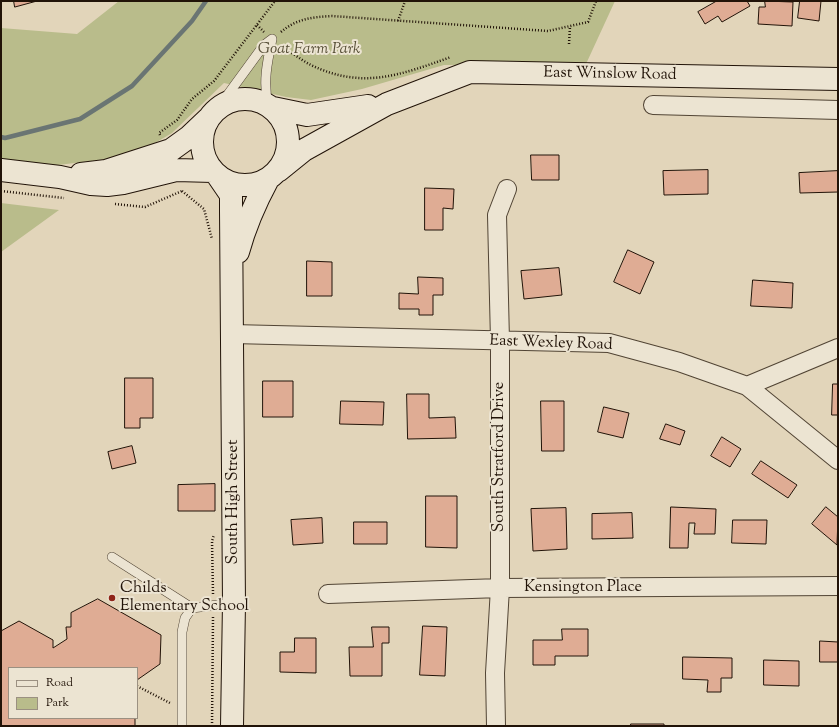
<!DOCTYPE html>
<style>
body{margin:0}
#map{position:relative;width:839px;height:727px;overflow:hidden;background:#e2d5ba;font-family:"Sorts Mill Goudy",serif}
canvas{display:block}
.frame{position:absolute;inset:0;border:2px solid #211308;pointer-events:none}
.legend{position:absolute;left:8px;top:667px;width:130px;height:52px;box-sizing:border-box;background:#ece4d2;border:1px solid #9b9081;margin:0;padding:5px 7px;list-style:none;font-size:12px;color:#211308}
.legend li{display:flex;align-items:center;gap:8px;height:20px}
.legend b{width:20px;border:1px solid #9b9081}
</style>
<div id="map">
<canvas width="839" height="727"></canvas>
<div class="frame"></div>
<ul class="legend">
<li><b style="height:5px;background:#ece4d2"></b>Road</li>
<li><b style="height:11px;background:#b9bc8b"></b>Park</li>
</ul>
</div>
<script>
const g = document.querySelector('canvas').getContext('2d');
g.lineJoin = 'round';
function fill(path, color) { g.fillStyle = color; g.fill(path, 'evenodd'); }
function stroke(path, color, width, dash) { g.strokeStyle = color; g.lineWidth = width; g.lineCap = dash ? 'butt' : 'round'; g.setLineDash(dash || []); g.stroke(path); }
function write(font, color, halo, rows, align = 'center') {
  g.font = font + ' "Sorts Mill Goudy",serif'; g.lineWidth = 4; g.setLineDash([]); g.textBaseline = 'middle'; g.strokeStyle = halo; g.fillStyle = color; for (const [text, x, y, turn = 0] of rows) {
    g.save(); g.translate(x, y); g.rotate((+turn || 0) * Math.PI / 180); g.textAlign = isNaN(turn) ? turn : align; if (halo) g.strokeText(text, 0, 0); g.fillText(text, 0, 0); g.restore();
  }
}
fill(new Path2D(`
 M119,1h496l-29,63 -142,1 -82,24 -51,11 -25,-3 -62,-14 -52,50 -39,23 -100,12 -2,-6 -16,2 -14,-3v-133l76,6z
 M1,203l58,7 -58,42z`), '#b9bc8b');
stroke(new Path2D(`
 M1,137l4,1 75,-19 52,-33 60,-65 14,-20`), '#6a7573', 4.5);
const building = new Path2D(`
 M14,1h23l-22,6z
 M717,1h30l3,5 -28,16 -4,-6 -13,8 -7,-12z
 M765,1l28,1 -1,24 -34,-2 1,-17h6z
 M800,1h21l-2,20 -21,-3z
 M531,155h28v25h-27z
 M708,170v24l-44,1 -1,-24z
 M838,171v21l-38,1 -1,-20z
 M425,188l29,1 -1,20 -10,-1v22h-18z
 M628,250l26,12 -14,32 -26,-12z
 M307,261l25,1v34h-25z
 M559,268l3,27 -38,4 -3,-28z
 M418,277l25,1v17h-10v20h-14v-6h-20v-16l19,1z
 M753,280l40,3 -1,25 -41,-2z
 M125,378h28v40h-13v10h-15z
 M263,381h30v36h-30z
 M833,384h5v31h-6z
 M407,394h22v24l26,-1 1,21 -48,1z
 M341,401l43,1 -1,23 -43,-1z
 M541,401h23v50h-22z
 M604,407l25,6 -6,25 -25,-6z
 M666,424l19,7 -5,14 -20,-6z
 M722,437l19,12 -11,18 -19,-11z
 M132,446l4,17 -24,6 -4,-17z
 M761,461l36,24 -9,13 -36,-24z
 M215,484v27h-37v-26z
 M426,496h31v52l-31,-1z
 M671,507l45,2 -1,25h-21l1,-11h-6l-1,25h-18z
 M826,507l12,10 -1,28 -25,-21z
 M566,508l1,41 -34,2 -2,-42z
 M632,513l1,25 -41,1v-25z
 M322,518l1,25 -30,2 -2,-25z
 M733,520h34l-1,24 -34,-1z
 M354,522h33v22h-33z
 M98,599l63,36 -1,29 -23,16v-12h-128v50h126v8h-134v-95l18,-10 34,19v8l14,-9 -1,-12h5v-14z
 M423,626l24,1 -2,49 -25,-1z
 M372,627h17v16h-7v33h-32l-1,-29h24z
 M562,629h26v27h-33v9h-22v-25h29z
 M295,638h21v35l-36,-1v-20h14z
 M820,641l18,1v20h-18z
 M683,657l49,1v20h-11v14h-14l1,-12 -25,-1z
 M764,660l35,1v25l-35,-1z
 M631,724h33v2h-33z`);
fill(building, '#dfac94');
stroke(building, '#211308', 1);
const lane = new Path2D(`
 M268,105c-5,-23 -1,-42 4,-66
 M218,108l46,-63 8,-6
 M112,557l80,51 42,-5
 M182,726v-94l3,-14 7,-10`);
const street = new Path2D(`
 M653,105l185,5
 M232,334l377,9 70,19 68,24 91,74
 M747,386l91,-38
 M328,594l172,-6 338,-2
 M496,726l-1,-53 5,-85v-247l-3,-126 10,-26`);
const secondary = new Path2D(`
 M202 142a43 43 0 1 1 86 0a43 43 0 1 1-86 0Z
 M273,108l34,7 61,-9
 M1,170l59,7 31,7 16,1 16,-2 53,-13 37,1
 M278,171l26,-21 83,-46 83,-32 368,7
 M81,174l25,-3 65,-21 18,-13 19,-18
 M218,176l13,19v16l3,392 -2,123
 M238,252c7,-26 17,-49 30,-73`);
stroke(lane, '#514434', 10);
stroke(street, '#514434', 20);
stroke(secondary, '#211308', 24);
stroke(new Path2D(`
 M398,21l7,-20
 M257,25l7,7
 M281,32c15,-13 31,-15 51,-16l216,15 40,-9 8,-21
 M569,44l1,-18
 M282,46c9,6 19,14 29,19 52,25 89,10 140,-8
 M160,135l-1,-2 18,-13 15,-21 22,-18 61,-80
 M1,191l63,7
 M182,191l22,18 8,30
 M115,204l30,3 37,-16
 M213,594l-1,-53 2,-6
 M137,686l33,17
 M212,726l1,-109`), '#211308', 2.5, [1, 2]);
stroke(lane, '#ece4d2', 9);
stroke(street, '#ece4d2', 18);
stroke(secondary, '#ece4d2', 22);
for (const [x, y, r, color] of [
 [112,598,4,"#8f2418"]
]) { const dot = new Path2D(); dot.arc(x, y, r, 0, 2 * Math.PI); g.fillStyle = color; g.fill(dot); stroke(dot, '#ece4d2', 1.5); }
write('italic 16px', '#564e36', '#ece4d2', [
 ["Goat Farm Park",309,50]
]);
write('16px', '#211308', '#ece4d2', [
 ["East Winslow Road",610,75,1],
 ["East Wexley Road",551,344,2],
 ["South Stratford Drive",500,457,-90],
 ["South High Street",234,502,-90],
 ["Kensington Place",583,588]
]);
write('16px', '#211308', '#ece4d2', [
 ["Childs",120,589],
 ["Elementary School",120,607]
], 'left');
</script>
